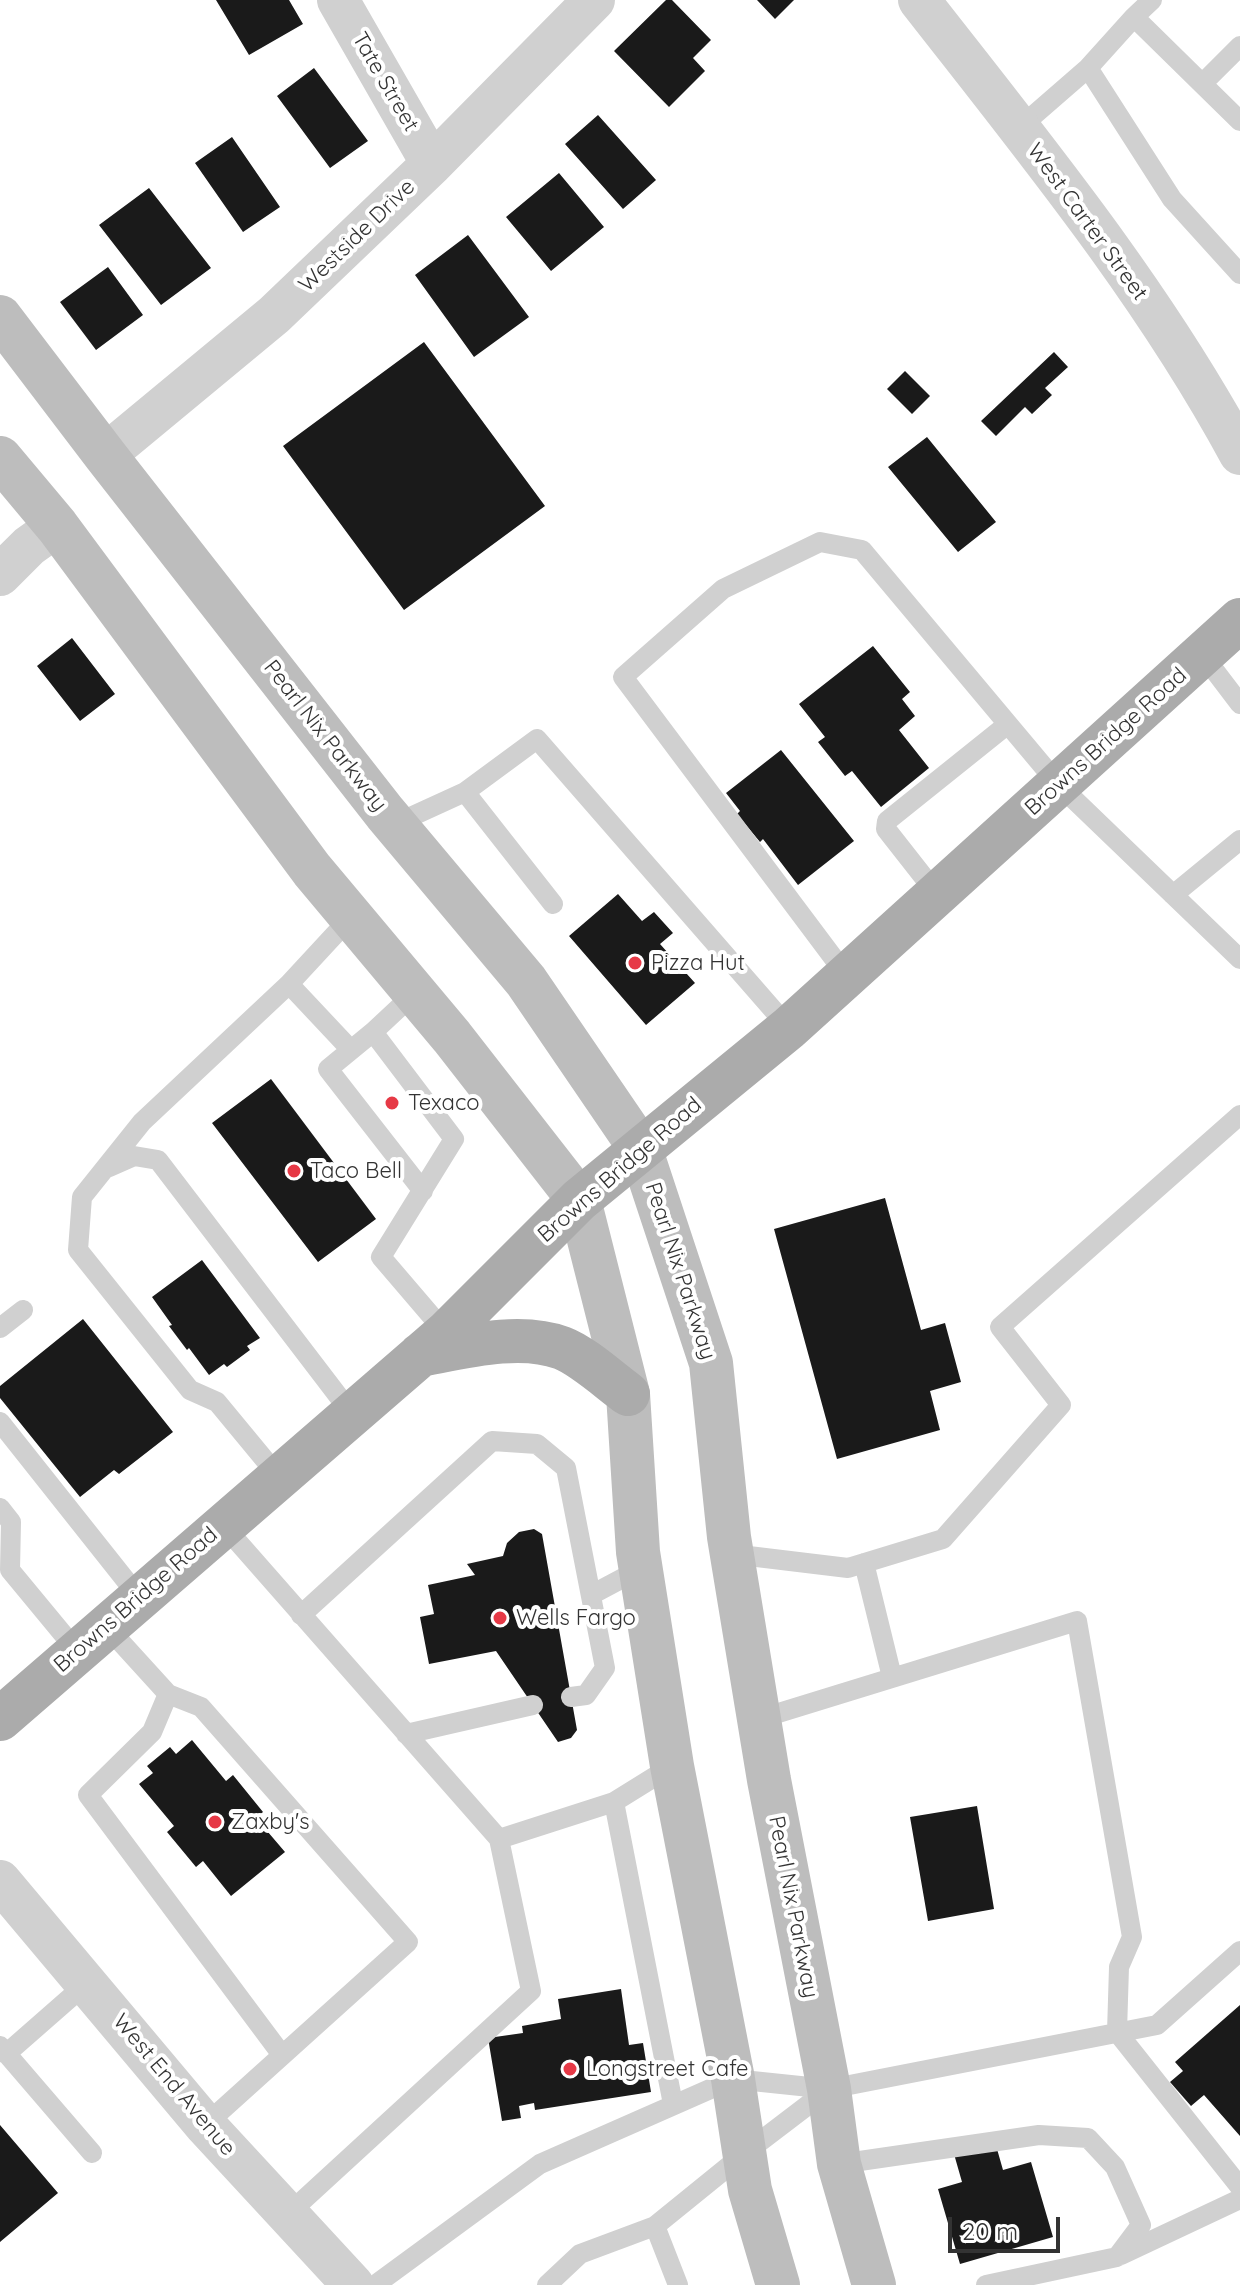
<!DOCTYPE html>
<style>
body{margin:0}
#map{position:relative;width:1240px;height:2285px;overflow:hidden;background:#fff;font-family:Quicksand,sans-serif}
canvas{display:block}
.scale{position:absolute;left:948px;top:2217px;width:112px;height:36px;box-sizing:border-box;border:4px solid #333;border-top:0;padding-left:10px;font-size:24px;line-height:28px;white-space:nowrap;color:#333;-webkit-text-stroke:6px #fff;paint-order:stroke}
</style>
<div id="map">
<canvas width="1240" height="2285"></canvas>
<div class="scale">20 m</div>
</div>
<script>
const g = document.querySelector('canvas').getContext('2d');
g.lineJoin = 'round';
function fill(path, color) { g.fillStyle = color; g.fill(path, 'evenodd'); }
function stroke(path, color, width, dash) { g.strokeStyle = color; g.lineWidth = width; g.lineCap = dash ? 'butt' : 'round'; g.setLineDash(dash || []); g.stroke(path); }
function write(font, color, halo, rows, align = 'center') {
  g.font = font + ' Quicksand,sans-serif'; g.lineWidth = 8; g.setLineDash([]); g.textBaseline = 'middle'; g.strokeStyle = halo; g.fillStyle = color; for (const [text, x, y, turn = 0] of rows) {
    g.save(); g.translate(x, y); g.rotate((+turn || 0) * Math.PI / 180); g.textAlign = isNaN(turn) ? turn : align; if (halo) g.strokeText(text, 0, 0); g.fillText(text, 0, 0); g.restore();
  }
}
fill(new Path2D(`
 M216,0h73l14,24 -54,31z
 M666,0h6l39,40 -18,18 12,13 -36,36 -55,-56z
 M757,0h37l-19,19z
 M314,68l54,73 -38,27 -53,-72z
 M598,115l58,65 -33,29 -58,-65z
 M232,137l48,70 -37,25 -48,-69z
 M559,173l45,54 -53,44 -45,-54z
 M149,188l62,80 -50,37 -62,-80z
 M468,235l61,82 -55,40 -59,-82z
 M108,267l35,48 -47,35 -36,-48z
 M424,342l121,164 -141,104 -121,-164z
 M1054,352l14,15 -23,21 7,7 -20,19 -7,-7 -29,29 -15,-15z
 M905,371l25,25 -18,18 -25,-25z
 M927,437l69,85 -38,30 -70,-85z
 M72,638l43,56 -35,27 -43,-55z
 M873,646l37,46 -8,7 13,17 -16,14 30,38 -48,39 -29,-36 -7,5 -27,-34 7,-5 -26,-33z
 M781,750l73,91 -56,44 -35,-46 -3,3 -23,-28 3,-3 -14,-18z
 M618,894l24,27 12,-9 19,21 -13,11 35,39 -49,42 -77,-89z
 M271,1079l105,140 -58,43 -106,-139z
 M885,1198l36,132 24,-7 16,59 -31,9 10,39 -103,29 -63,-230z
 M202,1260l58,78 -13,8 3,4 -23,17 -3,-3 -15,11 -20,-27 -2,2 -18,-24 3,-1 -20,-28z
 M83,1319l90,113 -54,42 -5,-4 -34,27 -80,-99v-12z
 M534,1529l8,5 35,196 -6,8 -13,4 -62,-91 -67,13 -9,-47 14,-3 -6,-29 47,-10 -8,-11 36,-8 4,-13 12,-11z
 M192,1740l34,41 7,-6 30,37 -7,6 29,34 -54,44 -28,-35 -7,6 -29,-35 7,-6 -35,-42 14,-11 -6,-7 23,-19 6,7z
 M977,1806l17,103 -66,12 -18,-104z
 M621,1989l8,56 14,-2 8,49 -116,18 -1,-7 -15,3 2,12 -19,3 -14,-83 35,-5 -1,-7 39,-7 -3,-20z
 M1240,2005v131l-36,-41 -13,11 -21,-24 13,-11 -8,-9z
 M0,2125l58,68 -58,49z
 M995,2142l8,28 28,-8 22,75 -93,27 -22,-75 24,-7 -8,-28z`), '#1a1a1a');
stroke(new Path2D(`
 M1134,17l18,-17
 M1088,68l46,-51 106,104
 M1202,84l38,-38
 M1019,128l69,-60 84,131 68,75
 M1202,654l38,50
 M465,792l88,112
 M395,824l70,-32 72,-53 252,289
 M937,894l-51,-65 1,-8 121,-97
 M1173,895l67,-55
 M847,976l-224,-299 100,-88 97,-47 42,8 197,235 181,174
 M289,984l62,66
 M417,995l-14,9 -30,28 -45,37 95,122
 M373,1032l81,107 -73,118 65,76
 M109,1167l25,-11 24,4 194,254
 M0,1328l23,-18
 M0,1422l139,175
 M279,1477l-62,-75 -27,-12 -112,-140 4,-53 60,-75 147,-138 62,-67
 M0,1508l11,14 -1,48 67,81
 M223,1525l276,314 32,152 -243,223
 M732,1554l116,14 95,-29 118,-134 -61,-78 240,-212
 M864,1563l28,114
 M591,1595l49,-26
 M301,1615l191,-174 45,3 29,24 39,200 -19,27 -15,2
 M107,1627l61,67 33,13 207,235 -203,183
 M168,1694l-16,38 -64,63 194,260
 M759,1719l318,-98 55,316 -13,30 -2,65 123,155
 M406,1734l127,-29
 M614,1802l58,-36
 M499,1839l115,-37 59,302
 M0,2046l92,107
 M6,2054l81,-71
 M839,2164l200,-29 49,3 27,29 26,58 -24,32 -131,28
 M655,2226l90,-73 84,-64
 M1121,2255l119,-56
 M375,2285l165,-121 193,-85 96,10 328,-64 83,-74
 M547,2285l33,-31 75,-28 23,59`), '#d0d0d0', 20);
stroke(new Path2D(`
 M338,0l94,164
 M919,0c114,146 233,291 321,454
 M105,455l169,-140 158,-151 162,-164
 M0,575l29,-29 28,-20
 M0,1881l205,244 148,160`), '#d0d0d0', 42);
stroke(new Path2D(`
 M0,317l105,138 280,358 141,168 114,167 71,215 18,174 40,243 60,309 10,75 35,121
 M0,458l57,68 255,344 140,167 127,163 49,194 10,158 34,214 61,313 17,111 28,95`), '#bdbdbd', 44);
stroke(new Path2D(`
 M420,1355c43,-8 100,-23 142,-7 21,8 48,33 66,46
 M0,1719l446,-386 133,-133 210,-172 451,-408`), '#ababab', 44);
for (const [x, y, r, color] of [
 [635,963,8,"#e63946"],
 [392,1103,8,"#e63946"],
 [294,1171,8,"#e63946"],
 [500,1618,8,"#e63946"],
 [215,1822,8,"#e63946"],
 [570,2069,8,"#e63946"]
]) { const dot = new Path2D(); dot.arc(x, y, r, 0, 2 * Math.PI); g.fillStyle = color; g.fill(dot); stroke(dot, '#fff', 3); }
write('22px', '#333', '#fff', [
 ["Tate Street",385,82,60],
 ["West Carter Street",1087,222,54],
 ["Westside Drive",357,236,-44],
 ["Pearl Nix Parkway",325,736,52],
 ["Browns Bridge Road",1106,742,-42],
 ["Browns Bridge Road",620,1170,-41],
 ["Pearl Nix Parkway",680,1271,72],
 ["Browns Bridge Road",136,1600,-41],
 ["Pearl Nix Parkway",793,1907,79],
 ["West End Avenue",174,2085,50]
]);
write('22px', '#333', '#fff', [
 ["Pizza Hut",651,963],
 ["Texaco",408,1103],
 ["Taco Bell",310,1171],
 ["Wells Fargo",516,1618],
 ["Zaxby's",231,1822],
 ["Longstreet Cafe",586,2069]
], 'left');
</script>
